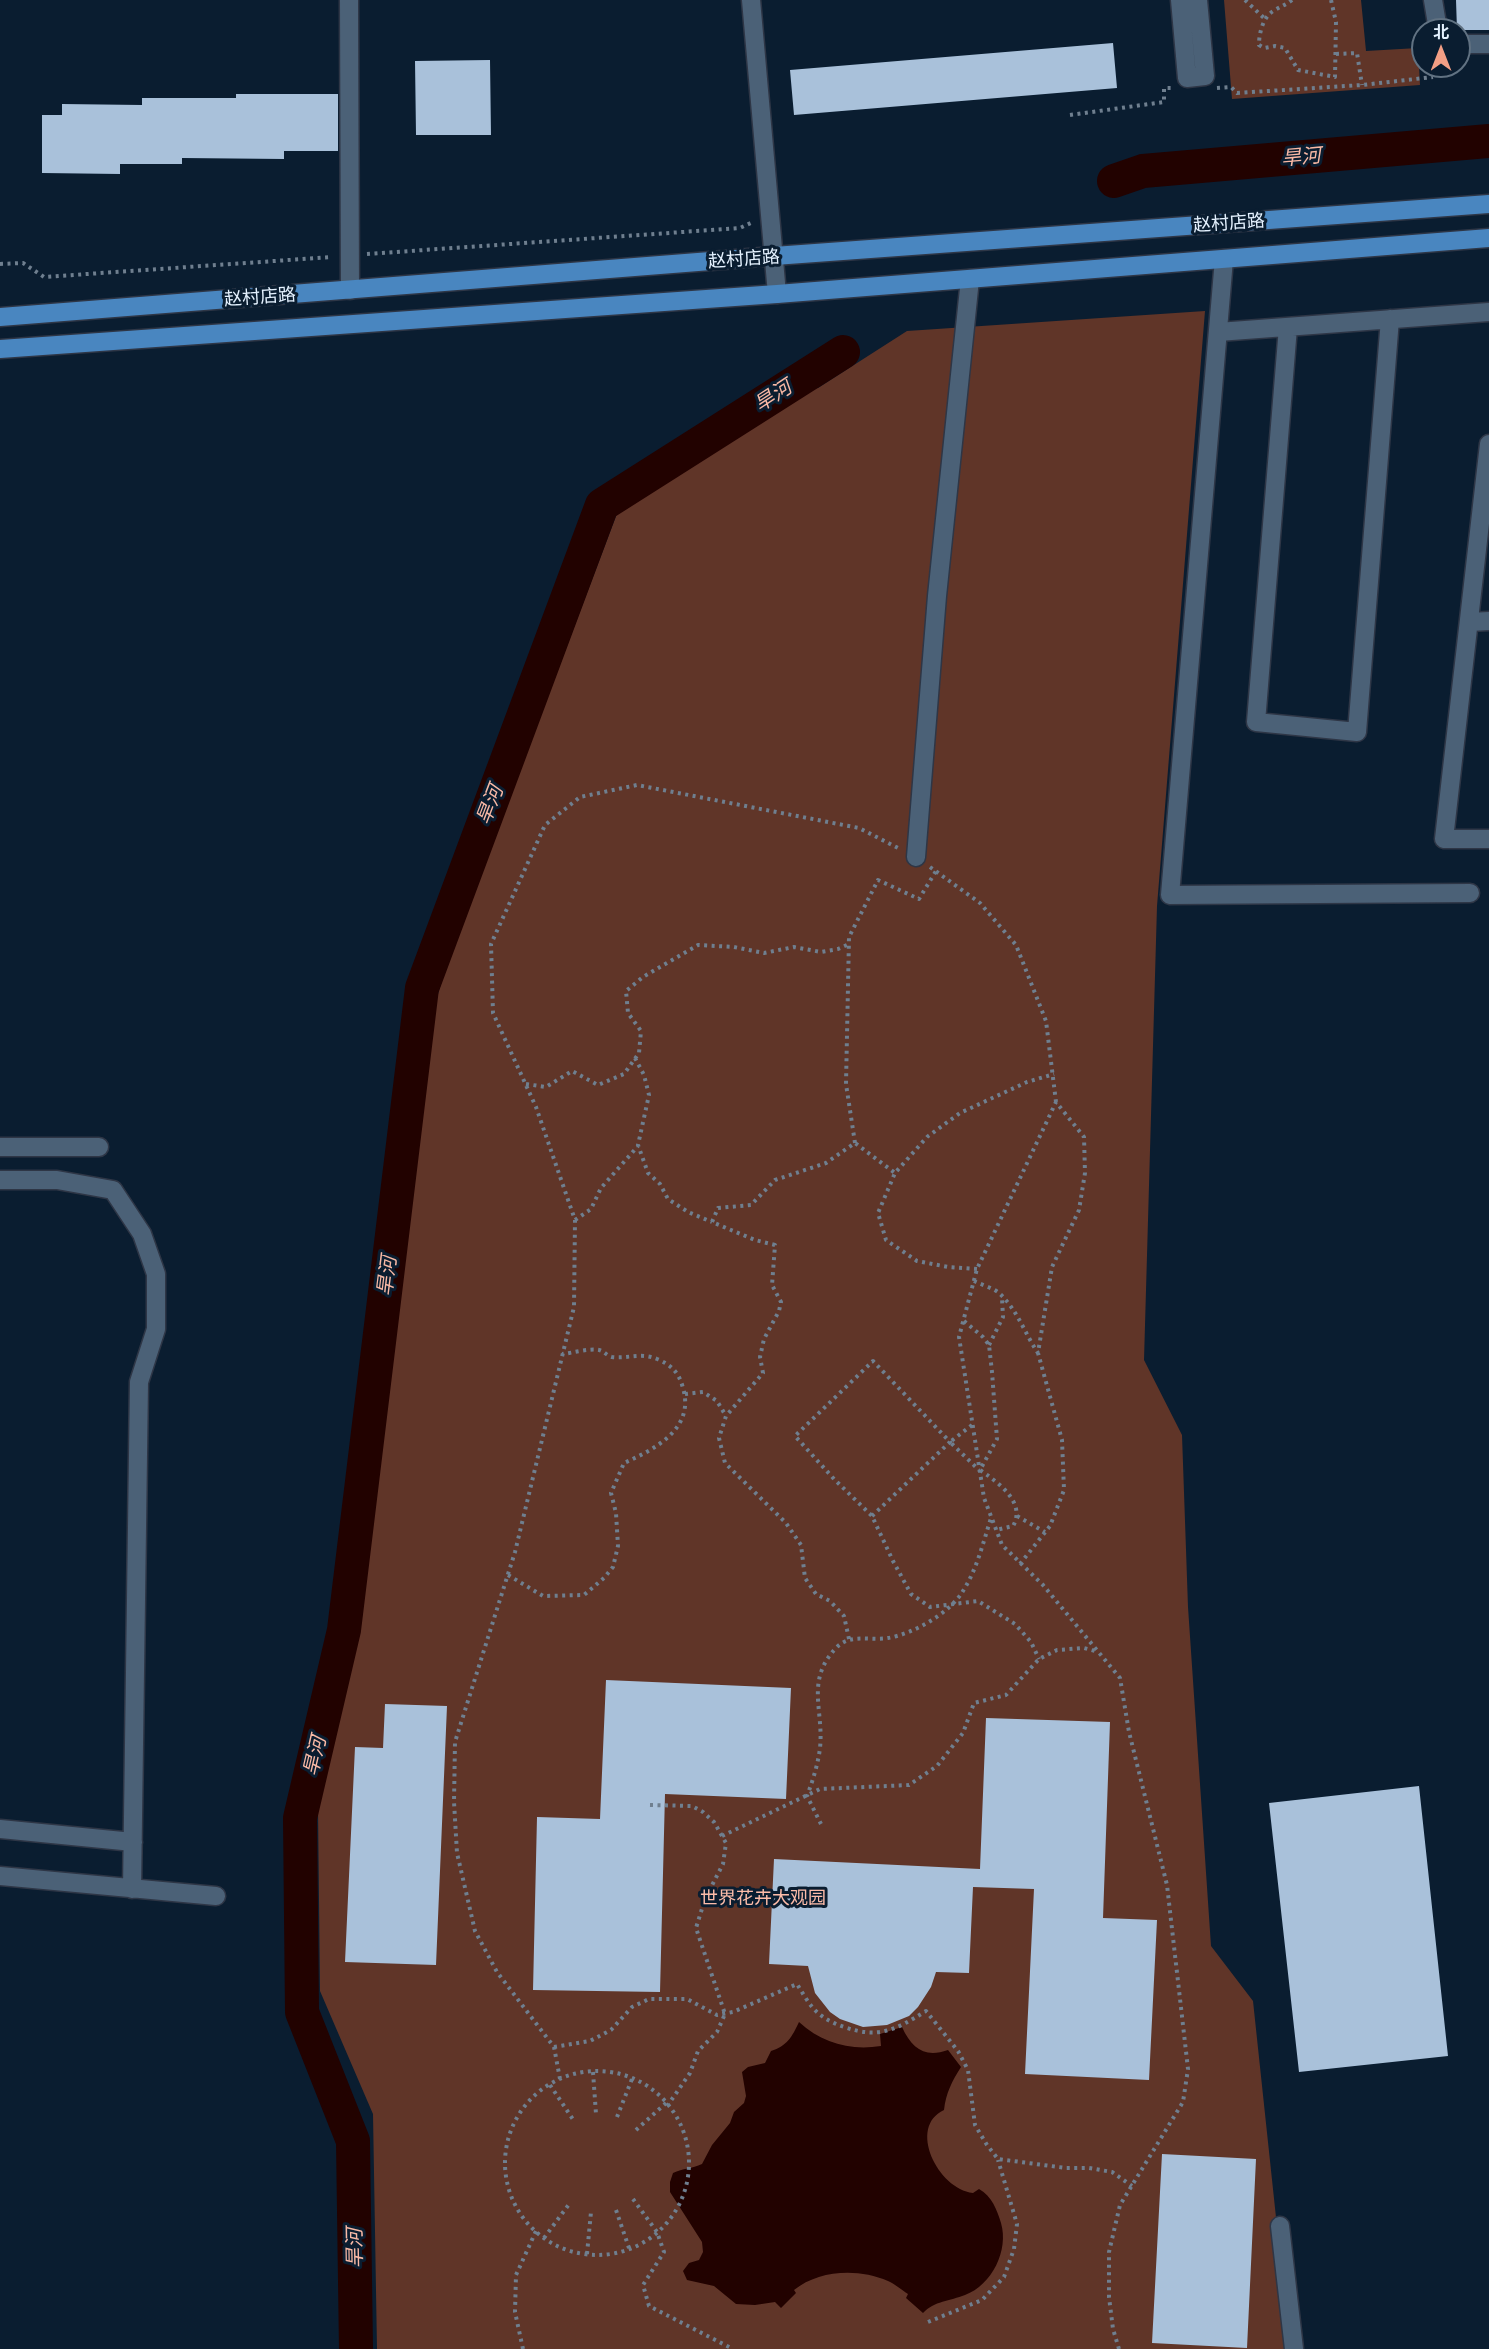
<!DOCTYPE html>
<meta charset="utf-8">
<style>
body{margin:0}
#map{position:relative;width:1489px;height:2349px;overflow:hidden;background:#0a1d30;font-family:Lato,"Noto Sans SC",sans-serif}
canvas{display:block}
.north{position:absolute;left:1411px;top:18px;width:60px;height:60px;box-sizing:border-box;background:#0a1d30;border:2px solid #617282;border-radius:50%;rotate:0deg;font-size:16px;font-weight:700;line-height:24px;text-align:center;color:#e4f1fe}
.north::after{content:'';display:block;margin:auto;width:21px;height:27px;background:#f39f85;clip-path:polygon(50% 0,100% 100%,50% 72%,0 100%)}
</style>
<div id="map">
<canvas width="1489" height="2349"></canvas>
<div class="north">北</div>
</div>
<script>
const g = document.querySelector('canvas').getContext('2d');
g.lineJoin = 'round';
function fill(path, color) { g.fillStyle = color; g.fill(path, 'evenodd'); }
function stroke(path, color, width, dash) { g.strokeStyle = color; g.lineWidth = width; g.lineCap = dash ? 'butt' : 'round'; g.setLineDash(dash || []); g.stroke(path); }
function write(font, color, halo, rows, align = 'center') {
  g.font = font + ' Lato,"Noto Sans SC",sans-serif'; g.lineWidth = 6; g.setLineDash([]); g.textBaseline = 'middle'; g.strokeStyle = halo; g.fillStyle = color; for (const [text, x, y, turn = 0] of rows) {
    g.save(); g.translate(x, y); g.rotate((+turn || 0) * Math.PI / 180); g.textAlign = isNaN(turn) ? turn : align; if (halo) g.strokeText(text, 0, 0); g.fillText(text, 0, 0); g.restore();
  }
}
fill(new Path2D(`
 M1224,0h137l5,51 52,-3 2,37 -188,14z
 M1205,311l-48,595 -13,454 38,75 6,172 23,339 42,55 37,348h-913l-4,-235 -53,-123 -2,-182 44,-192 49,-530 36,-124 171,-452 129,-117 71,-6 89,-57z`), '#603528');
fill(new Path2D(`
 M799,2022c23,21 51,29 82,24l-1,-12 22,-7c10,22 23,31 46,23l13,17c-9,14 -15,26 -17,43 -37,17 -6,79 29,83l6,-4c13,7 18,21 22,34 8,27 -9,62 -36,72 -15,6 -31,6 -42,18l-17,-15 2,-4c-6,-4 -13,-10 -20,-13 -30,-13 -69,-11 -94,9l2,3 -15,15 -6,-6 -20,3 -19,-1 -22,-18 -27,-6 -4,-9 6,-8 10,-3 4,-8 -1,-10 -32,-50v-10l3,-9c10,-5 19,-4 29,-9l10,-19 18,-22 4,-11 10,-9 2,-7 -4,-24 6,-5 17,-4 6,-12c16,-5 21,-14 28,-29z`), '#220200');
stroke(new Path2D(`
 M1114,181l29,-10 346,-30
 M356,2349l-3,-208 -51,-129 -2,-194 44,-188 78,-642 180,-483 241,-153`), '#220200', 34);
fill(new Path2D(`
 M1456,0h33v30h-32z
 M1113,43l4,45 -323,27 -4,-45z
 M490,60l1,75h-75l-1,-74z
 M236,94h102v57h-54v8l-102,-1v6h-62v10l-78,-1v-58h20v-11l80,1v-7h94z
 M606,1680l185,8 -5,111 -121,-5 -5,198 -127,-2 4,-173 63,2z
 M385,1704l62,2 -11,259 -91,-3 10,-215 28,1z
 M986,1718l124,4 -7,196 54,2 -8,160 -124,-6 9,-185 -61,-2 -4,86 -33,-1 -5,15 -13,20 -9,9 -22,9 -24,2 -23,-8 -10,-7 -15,-19 -7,-27 -39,-2 5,-105 206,10z
 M1419,1786l29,270 -149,16 -30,-269z
 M1162,2154l94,5 -9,189 -95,-5z`), '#a9c1da');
const minor = new Path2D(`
 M349,0l1,290
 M751,0l26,294
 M1180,0l7,78 18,-2 -7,-76
 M1433,0l5,30
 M1459,44h30
 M1224,259l-54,636 300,-2
 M1288,327l-32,395 101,10 33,-413
 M1218,332l271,-20
 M1489,444l-45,395h45
 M1470,622l19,-1
 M916,857l21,-261 33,-317
 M0,1147h99
 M0,1180h57l56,10 29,44 14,40v55l-17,53 -7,507
 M0,1829l133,13
 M0,1876l216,20
 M1280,2226l14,123`);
const major = new Path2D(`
 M0,317l774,-61 715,-52
 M0,349l777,-55 712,-56`);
stroke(minor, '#2e3646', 21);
stroke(major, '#2e3646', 21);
stroke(new Path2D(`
 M1245,0l20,19
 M1292,0c-6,5 -11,6 -17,10 -12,6 -16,23 -16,35l5,3 11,-2 10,2 13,22 37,7 1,-55 -5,-22
 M1336,54l21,-1 5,32
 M1217,88l14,-1 6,6 125,-8 71,-8
 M1070,115l94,-13v-14h9
 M367,254l373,-26 13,-6
 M0,264l23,-1 21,14 288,-20
 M930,867l50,36 36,42 30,76 10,81
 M635,1058l9,17 5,20 -11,50 10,28 12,11 8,15 20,13 24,10
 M526,1084l20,3 26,-16 26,14 26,-11 15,-21 2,-22 -13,-18 -2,-22 17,-14 55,-32 36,2 30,6 30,-6 27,5 17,-3 11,-5
 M855,1143l-9,-59 3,-147 29,-57 41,19 17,-28
 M575,1220l16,-11 10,-21 37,-42
 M977,1269l-29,-2 -31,-6 -31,-21 -8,-27 17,-40 32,-36 33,-24 67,-31 27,-8
 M974,1281c8,4 19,7 25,12 18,16 26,41 39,60
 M964,1321l19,16 6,8 3,27 5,67 -17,31c16,11 47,32 33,56l-17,4
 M989,1345l14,-28 -1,-19
 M685,1394l18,-2 14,9 9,15
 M972,1425l-22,17 29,28
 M872,1516l78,-74 -77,-81 -78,75 39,43 38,37 21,45 18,33 19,13 48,-6 37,23 16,18 8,17
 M1017,1516l28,16
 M1020,1564l30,-38 14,-36 -2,-50 -24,-87 14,-86 27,-57 6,-37 -1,-36 -28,-35 -79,167 -18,68 25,161 18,47 41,40 77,93 9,54 38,153 21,184 -5,33 -63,103 -11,47v45l4,32 6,20
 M508,1575l35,21 41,-1 20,-17 9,-11 5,-21 -2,-33 -5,-20 13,-30c31,-14 71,-34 59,-75 -4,-15 -11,-23 -26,-29 -17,-7 -29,0 -45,-2 -5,-1 -8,-6 -13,-7 -10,-2 -26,3 -37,4
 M849,1639l-5,-23 -14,-15 -14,-7 -11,-16 -4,-33 -15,-22 -61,-60 -6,-25 7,-22 37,-43 -3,-16 4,-18 15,-28 2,-9 -9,-17 3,-40 -20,-5 -43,-18 6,-14 33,-3 24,-25 51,-17 29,-20 40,30
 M650,1805l42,1 11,6 11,10 12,21 -3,21 -18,35 -9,29 29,86 -8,18 -19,19 -8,22 -22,32
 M821,1824l-14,-28c6,-16 11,-32 13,-48 4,-38 -15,-67 16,-100 14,-15 34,-7 52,-10 25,-4 62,-25 75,-47 14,-22 20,-48 28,-73
 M722,1836l98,-47 89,-4 28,-19 26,-33 11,-30 32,-8 33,-36 18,-9 27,-2 11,3
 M554,2047l36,-6 21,-11 21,-23 17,-8h38l30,16 16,-3 64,-28c5,8 10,17 16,24 8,9 19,15 31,19 35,12 51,3 82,-16l32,40 10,19 7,55 12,20 11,14 68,9h23l23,4 20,14
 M505 2163a92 92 0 1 1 184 0a92 92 0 1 1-184 0Z
 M593,2072l3,42
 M560,2079l-6,-32 -57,-75 -22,-41 -18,-78 -3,-51 1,-60 60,-190 59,-245 1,-87 -39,-113 -43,-94 -2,-69 54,-119 35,-28 57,-12 222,43 41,21
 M550,2085l24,36
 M617,2117l15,-38
 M636,2130l30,-27
 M633,2199l24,33 7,20 -21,33 6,21 84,43
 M616,2210l13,38
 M544,2238l26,-35
 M587,2254l4,-42
 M928,2322l54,-22 22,-23 10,-28 3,-25 -19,-64
 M523,2349l-8,-37 1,-37 20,-44`), '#6f7f8f', 4, [3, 4.5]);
stroke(minor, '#4b6177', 18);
stroke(major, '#4986c0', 18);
write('18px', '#e4f1fe', '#0a1d30', [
 ["赵村店路",1229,223,-4],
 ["赵村店路",744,259,-4],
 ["赵村店路",260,297,-4]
]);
write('18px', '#fdbca9', '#0a1d30', [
 ["世界花卉大观园",763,1898]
]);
write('italic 20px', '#f9b9a5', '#0a1d30', [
 ["旱河",1301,157,-5],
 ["旱河",773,396,-33],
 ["旱河",490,805,-69],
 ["旱河",387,1276,-83],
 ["旱河",315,1756,-77],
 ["旱河",355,2248,-91]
]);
</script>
